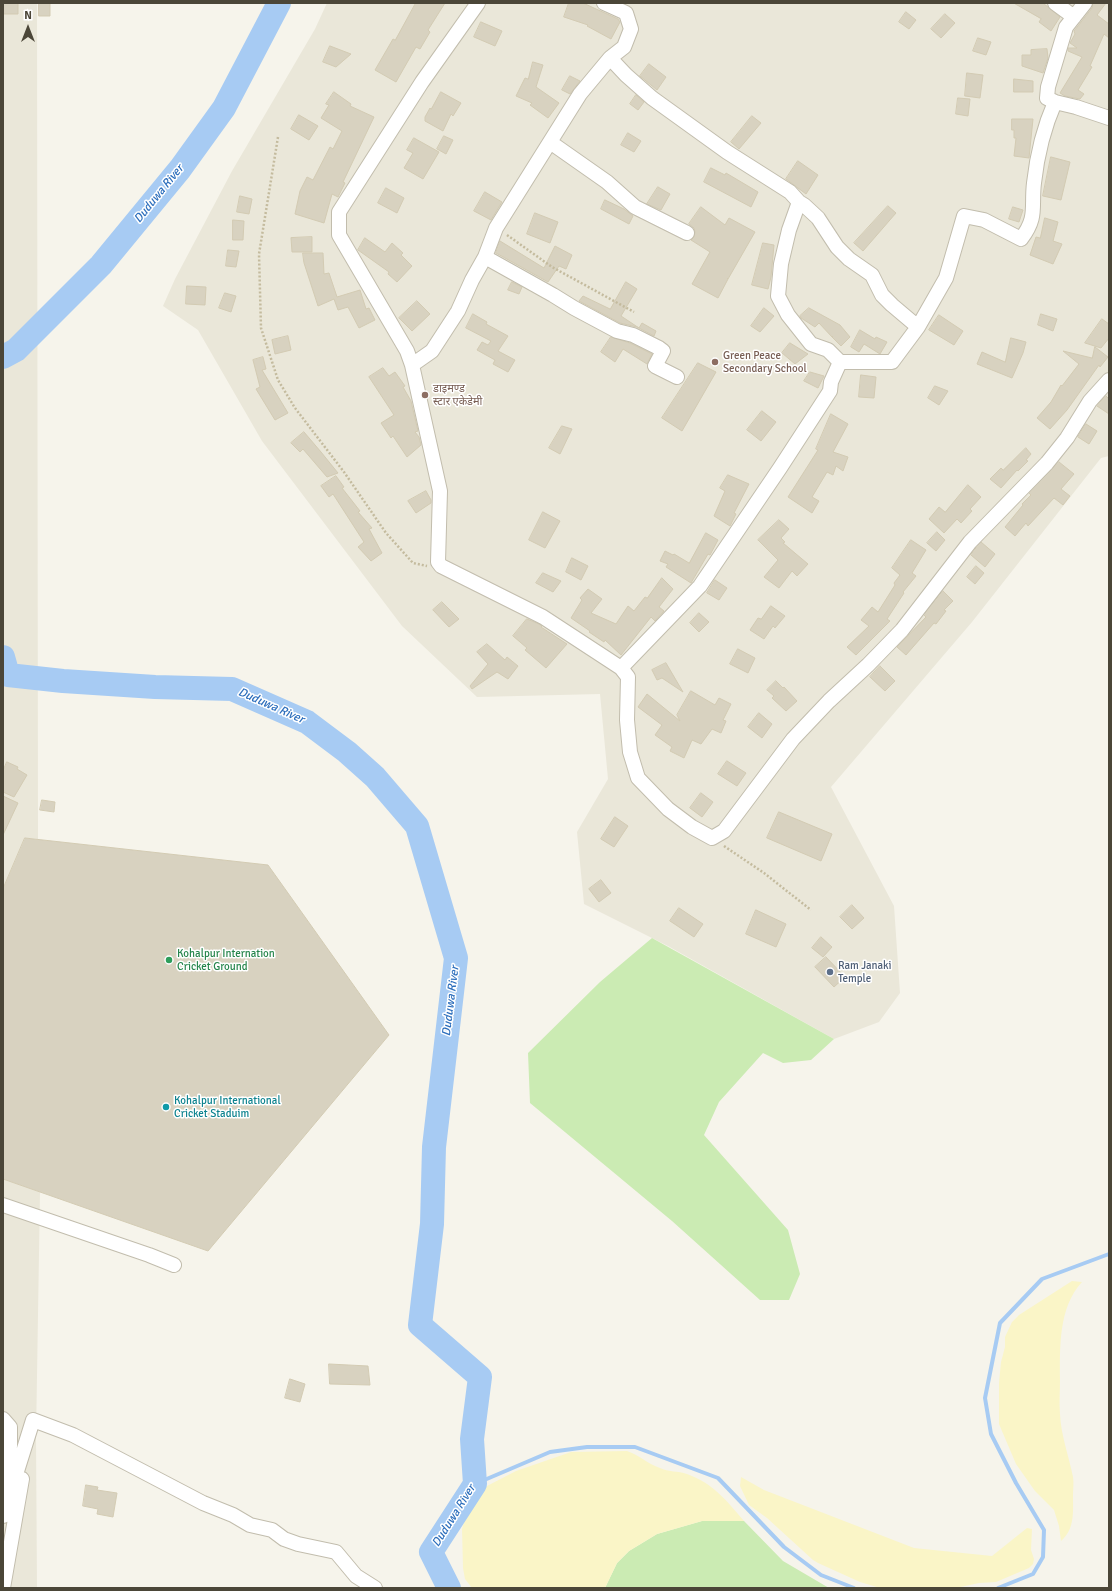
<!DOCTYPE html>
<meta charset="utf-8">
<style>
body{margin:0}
#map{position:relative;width:1112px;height:1591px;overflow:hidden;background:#f6f4eb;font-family:Signika,sans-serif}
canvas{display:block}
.frame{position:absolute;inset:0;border:4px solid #4b4638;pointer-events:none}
.north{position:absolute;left:8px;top:8px;width:40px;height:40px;-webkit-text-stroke:3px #fff;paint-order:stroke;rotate:0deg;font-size:11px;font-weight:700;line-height:16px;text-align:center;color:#4b4638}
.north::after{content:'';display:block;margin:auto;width:14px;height:18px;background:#4b4638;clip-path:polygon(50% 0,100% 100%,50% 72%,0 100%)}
</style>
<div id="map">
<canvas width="1112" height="1591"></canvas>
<div class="frame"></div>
<div class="north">N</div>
</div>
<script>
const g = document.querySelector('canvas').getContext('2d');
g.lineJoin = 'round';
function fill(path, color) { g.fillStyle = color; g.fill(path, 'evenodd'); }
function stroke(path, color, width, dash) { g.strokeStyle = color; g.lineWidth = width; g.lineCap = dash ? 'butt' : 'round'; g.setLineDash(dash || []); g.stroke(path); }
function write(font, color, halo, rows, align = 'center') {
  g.font = font + ' Signika,"Noto Sans Devanagari",sans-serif'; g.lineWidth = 3; g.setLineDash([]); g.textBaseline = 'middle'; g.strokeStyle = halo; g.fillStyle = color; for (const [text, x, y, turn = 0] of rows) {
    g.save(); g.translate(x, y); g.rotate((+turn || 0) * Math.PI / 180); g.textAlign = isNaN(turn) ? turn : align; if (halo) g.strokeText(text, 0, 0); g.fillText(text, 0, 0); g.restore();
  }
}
fill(new Path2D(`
 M3,3h34l1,836 -13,-1 -22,51z
 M327,3h782v453l-8,2 -129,164 -141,165 63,119 6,87 -21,29 -45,17 -166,-93 -84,-42 -7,-72 31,-53 -8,-85 -123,3 -75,-71 -140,-185 -64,-111 -35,-24 12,-27 57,-108 83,-142z
 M3,1179l37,13 -4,245 1,151h-34z`), '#eae7d9');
fill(new Path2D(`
 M652,938l182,101 -23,21 -28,3 -20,-10 -44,49 -15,33 84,95 12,44 -11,26h-29l-88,-79 -142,-118 -2,-50 72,-71z
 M702,1521h42l39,40 46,27h-224l12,-25 12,-12 28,-17z`), '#cbebb3');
fill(new Path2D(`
 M1072,1281l10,1c-24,26 -22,66 -22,99 0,11 -1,22 0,33 1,22 9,42 13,63 1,6 0,12 0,18 0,17 2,34 -12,46l-2,-15 -5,-16 -19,-19 -19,-27 -17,-40v-41l2,-21 4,-15v-10l7,-15 7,-7z
 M627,1451c12,4 21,13 33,17 8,4 18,3 27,6 27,10 39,26 57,47h-42l-45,13 -28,17 -12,12 -12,25h-133l-7,-9 -2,-11 -1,-39 3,-11 13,-25 9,-7 29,-15 55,-19z
 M741,1477l23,13 150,58 78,8 35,-28 5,1 -1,21 3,9 -1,5 -4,4 -33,14 -17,1 -23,5h-76l-20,-6 -42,-19 -5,-3 -46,-42 -18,-13 -9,-19z`), '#faf5c7');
stroke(new Path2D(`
 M475,1484l75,-32 37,-5h48l83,31 66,69 37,28 33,13
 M998,1588l35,-14 10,-17 1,-27 -28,-47 -25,-49 -6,-36 15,-75 42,-44 67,-25`), '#a7cbf3', 4);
stroke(new Path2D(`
 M3,357l13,-7 85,-85 79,-96 44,-61 55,-105
 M3,657l5,18 55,6 92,6 77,2 75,33 40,30 28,25 42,49 39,132 -22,189 -2,77 -12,101 60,52 -8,62 3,45 -44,68 18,36`), '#a7cbf3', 24);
const building = new Path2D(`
 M4,3h14v11h-14z
 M39,3h11v13h-11z
 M416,3h29l-17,27 2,2 -10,17 -4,-2 -20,35 -21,-12 18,-31 2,1z
 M569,3h14l35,16 2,3 -9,17 -24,-13 1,-1 -24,-8z
 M1014,3h29l17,14 -9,14 -12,-9 2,-3z
 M1093,3h13l-9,12 12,9v14l-5,-4 -14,32 2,1 -14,23 6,4 -4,5 -15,-3 -5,-3 22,-36 -14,-6v-3h9l-7,-5 5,-9 -1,-3 18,-23z
 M906,12l10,8 -7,9 -10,-7z
 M945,14l10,9 -14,15 -10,-9z
 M481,22l21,9 -7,15 -21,-9z
 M978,38l13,4 -5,13 -13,-4z
 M330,46l21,8 -15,13 -13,-5z
 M1047,49l1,9 -5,15 -21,-7v-11h9v-5z
 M533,62l10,3 -7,22 23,16 -11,15 -18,-13 2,-2 -16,-7 9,-18 3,1z
 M649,64l17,13 -9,13 -17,-14z
 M967,73l16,2 -3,23 -15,-2z
 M570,76l10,5 -10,13 -8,-4z
 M1014,79l19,2v11h-19z
 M334,92l17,12 -1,2 24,11 -31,65 2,1 -7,14 -6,-3 -8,29 -29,-9 5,-23 7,-14 6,3 17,-33 3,2 9,-18 -21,-13 8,-13 -3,-1z
 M441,92l20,11 -8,13 -2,-2 -8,17 -18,-10v-4l5,-9 1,1z
 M636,95l8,7 -6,8 -8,-6z
 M958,98l12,1 -2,17 -12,-2z
 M299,115l19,11 -9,14 -18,-11z
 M752,116l9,7 -22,26 -8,-7z
 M1012,119h21l-4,39 -15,-2 2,-18h-2v-8h-2z
 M628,133l13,8 -7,11 -13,-7z
 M444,136l9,4 -7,14 -9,-5z
 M414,138l25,14 -16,27 -19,-11 9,-15 -6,-3z
 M1051,157l19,5 -9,38 -18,-4z
 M798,161l20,14 -12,19 -20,-15z
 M711,168l14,7 1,-2 32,19 -7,15 -47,-25z
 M658,187l12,7 -9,16 -14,-6z
 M386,188l18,10 -7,15 -19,-10z
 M485,192l17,10 -11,18 -17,-9z
 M240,196l12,3 -3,15 -12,-2z
 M605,200l19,9 9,7 -4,8 -28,-15z
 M888,206l8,7 -33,38 -9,-8z
 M701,207l24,18 4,-7 26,14 -27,47 -1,-1 1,1 -10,19 -26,-14 18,-32 -19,-12 3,-3 1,-5 -1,-4 -5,-4z
 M1013,207l10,3 -4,12 -10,-3z
 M535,213l23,9 -8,21 -23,-9z
 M1045,218l13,4 -5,19 9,3 -9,20 -23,-9 6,-18 4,1z
 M233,220l11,1 -1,19h-10z
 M312,237v15h-20l-1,-14z
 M365,238l20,14 7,-9 11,10 -2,2 11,11 -15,16 -9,-8 1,-2 -31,-22z
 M500,241l44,27 11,-22 17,9 -6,14 -7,-3 -11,16 -52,-29z
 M763,243l11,2 -3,32 -3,12 -16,-4z
 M228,250l11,1 -3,16 -10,-1z
 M303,253h20l1,21 5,-1 8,24 23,-7 6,19 3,-1 6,12 -16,8 -11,-21 -10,3 -4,-11 -16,7 -14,-43z
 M512,282l10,5 -3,7 -11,-4z
 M626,282l11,7 -16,27 18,12 3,-5 14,8 -2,5 -17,-9 -17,-4 -41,-22 4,-5 27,13z
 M187,286l19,1 -1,18 -19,-1z
 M225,293l11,3 -5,16 -12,-4z
 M417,301l13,13 -18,17 -13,-13z
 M764,308l10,8 -14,16 -9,-6z
 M809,308l31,17 10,12 -9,9 -9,-9 1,-1 -1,1 -13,-14 -4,4 -14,-9 -1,-2z
 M473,314l14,8 -1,2 22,12 -10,15 17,9 -7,12 -15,-8 2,-4 -18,-10 5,-8 6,3 3,-4 -25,-13z
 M1041,314l16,5 -4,12 -15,-6z
 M939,315l24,16 -9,14 -25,-15z
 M1102,319l7,5v14l-8,10 -16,-5z
 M860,330l15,9 1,-2 11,5 -7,12 -16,-10 -5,8 -8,-5z
 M288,336l3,14 -16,4 -3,-14z
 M611,337l19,6 22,11 -5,10 -24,-15 -8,13 -14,-10z
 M1011,338l15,4 -3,11 -11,25 -35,-14 5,-12 23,10z
 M790,343l18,11 -13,10 -13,-11z
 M1095,347l13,10 -8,10 -1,-2 -32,45 -17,19 -13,-11 14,-16 10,-17 1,1 17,-22 -16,-13 29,7z
 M263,357l3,12 -4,1 26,43 -13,7 -19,-31 4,-2 -7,-27z
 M698,363l18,9 -34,59 -20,-13z
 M383,368l6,8 6,-4 10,14 -2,1 8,14 7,30 -3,1 4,5 2,8 -14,12 -14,-21 -2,2 -10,-15 13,-8 -25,-38z
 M810,372l14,4 -6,12 -14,-7z
 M861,375l15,2 -2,21 -15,-1z
 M935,386l13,5 -9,14 -11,-7z
 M1106,396l3,3v15l-12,-8z
 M762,411l14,11 -15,19 -14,-11z
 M831,414l17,10 -15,28 15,5 -5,14 -7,-5 -3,9 -6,-3 -15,25 7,4 -7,12 -24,-16 30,-47 -2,-1z
 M1086,424l11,7 -8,13 -11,-7z
 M562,426l10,3 -12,25 -11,-6z
 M304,432l17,20 17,21 -11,4 -24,-28 -3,3 -9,-9z
 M1026,448l5,6 -5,6 2,1 -10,10 -1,-1 -16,18 -11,-9 11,-11 2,2z
 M1059,462l15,12 -13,15 9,7 -7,9 -9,-7 -26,28 -2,-3 -11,13 -10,-9 18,-22 -1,-1 9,-9 -2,-2z
 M728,475l21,9 -15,29 2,1 -6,12 -16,-10 11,-25 -5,-3z
 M336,476l8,11 -2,1 18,23 -2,1 14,16 -3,1 13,24 -11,8 -13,-14 6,-5 -31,-48 -4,3 -8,-11z
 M968,485l13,12 -11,12 2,2 -11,12 -4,-4 -13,14 -15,-14 10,-12 6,5z
 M426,491l5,9v3l-15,10 -8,-12z
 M543,512l17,9 -15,27 -16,-8z
 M779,520l10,9 -8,9 4,4 -2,1 25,21 -11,12 -5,-5 -13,17 -15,-11 14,-17 -20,-20z
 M937,532l8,8 -9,11 -9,-8z
 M706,533l12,7 -8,15 -2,-1 -17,29 -25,-16 2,-3 -8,-3 5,-10 8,4 1,-1 15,9z
 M911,540l15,10 -14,23 4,3 -13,16 1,1 -17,26 3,2 -34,34 -9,-8 22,-21 -8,-6 11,-13 6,5 17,-27 -1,-2 6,-8 -8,-7z
 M981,542l14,12 -10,13 -14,-12z
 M572,558l16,8 -7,14 -15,-8z
 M976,566l8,7 -9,11 -8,-7z
 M543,573l18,8 -8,11 -17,-9z
 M662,578l11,11 -14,18 5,4 -9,10 -4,-4 -30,38 -16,-15 -1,2 -15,-10 1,-1 -19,-13 11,-18 -2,-2 8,-9 14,10 -11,14 25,11 12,-18 6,5 11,-14 2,1z
 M715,580l12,8 -8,12 -12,-7z
 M943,591l10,10 -9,9 2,1 -10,13 -2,-1 -28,32 -9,-8 29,-30 -2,-2z
 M442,602l17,17 -10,8 -16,-17z
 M771,606l14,10 -10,12 -2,-2 -9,13 -14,-9 8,-12 3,1z
 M699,613l10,9 -10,10 -9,-9z
 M527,619l12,5 3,2 -1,1 26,17 -21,24 -21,-18 2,-2 -14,-12z
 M487,644l18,16 2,-3 11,9 -10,13 -11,-7 -25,17 -2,-3 18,-22 -11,-12z
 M738,649l17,9 -7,15 -18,-9z
 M666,663l17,29 -21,-14 -5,2 -5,-10z
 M880,666l15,15 -10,10 -15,-14z
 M776,681l7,7 1,-1 13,14 -11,10 -14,-13 2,-2 -7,-6z
 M691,691l24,14 4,-7 12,6 -8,16 3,1 -5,12 -9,-4 -11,15 -9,-4 -8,18 -14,-7 2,-4 -17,-12 7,-10 -24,-18 9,-13 33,27 -3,-6z
 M759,713l13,11 -10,14 -14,-11z
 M727,761l19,12 -9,13 -19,-12z
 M7,762l11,5 -1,2 10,6 -13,22 -11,-5v-21z
 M701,793l12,9 -11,15 -12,-9z
 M3,796l15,7 -15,32z
 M42,800l13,2 -1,10 -14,-2z
 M779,812l53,22 -11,27 -54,-23z
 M615,817l13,9 -14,21 -13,-8z
 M25,838l243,27 121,170 -181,216 -205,-72v-290z
 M601,880l10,13 -12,9 -10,-13z
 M852,905l12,13 -12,11 -12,-12z
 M679,908l24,16 -9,13 -24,-16z
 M756,910l30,14 -10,23 -30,-13z
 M821,937l11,10 -9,10 -11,-9z
 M826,957l19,20 -11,10 -19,-20z
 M329,1364l39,2 2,19 -40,-1z
 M290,1379l15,5 -5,18 -15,-4z
 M86,1485l12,2 -1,3 20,3 -4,24 -16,-3 1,-5 -15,-3z`);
fill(building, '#d8d2c0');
stroke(building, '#d3cbb3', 1);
const street = new Path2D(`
 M478,3l-56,79 -83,130v23l68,116 5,14 28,126 -2,71 3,4 102,51 78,51 7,9 -1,43 3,32 8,26 30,31 24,18 20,11 12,-7 69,-92 36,-38 39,-36 34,-35 68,-88 77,-79 20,-25 23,-37 19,-21
 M604,3l22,10 5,16 -7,18 -14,11 16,17 26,23 75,54 63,40 9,10 5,3 14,13 19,29 12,12 23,16 10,20 10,10 26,22
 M1055,3l19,14
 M1055,102l-8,-4 1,-11 18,-60 19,-24
 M550,142l57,40 28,25 52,26
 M485,257l68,38 21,13 43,23 16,4 26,13 4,3 -8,15 22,11
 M840,362h52l26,-35 28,-49 18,-62 20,4 37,19c17,-22 10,-32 13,-56 3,-27 10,-56 21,-81l21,5 33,11
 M412,365l20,-14 26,-40 14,-31 13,-23 11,-29 84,-134 30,-36
 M621,668l79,-82 80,-118 50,-77 1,-9 9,-20 -12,-12 -17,-6 -23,-29 -10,-19 3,-32 8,-34 10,-28
 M3,1205l146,50 25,10
 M3,1419l7,8v19l-7,70 30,-96
 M33,1420l40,15 130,68 30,12 17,10 22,5 12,9 14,5 38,8 20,24 19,12
 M3,1588l19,-109`);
stroke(street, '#c2bdad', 16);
stroke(new Path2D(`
 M278,137l-19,117 2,74 17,52 17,28 49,64 42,61 27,30 14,3
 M507,235l45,32 82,45
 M724,846l40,27 47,37`), '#c4bb9e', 2.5, [2, 2]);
stroke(street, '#fff', 14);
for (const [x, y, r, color] of [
 [715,362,4,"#8d6e63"],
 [425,395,4,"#8d6e63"],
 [169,960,4,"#2e9e5b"],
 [830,972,4,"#5c6f8a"],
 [166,1107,4,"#0f9aa8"]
]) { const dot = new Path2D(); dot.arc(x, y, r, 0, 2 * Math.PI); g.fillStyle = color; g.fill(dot); stroke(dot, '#fff', 1.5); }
write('11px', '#785e54', '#fff', [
 ["Green Peace",723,356],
 ["Secondary School",723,369],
 ["डाइमण्ड",433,389],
 ["स्टार एकेडेमी",433,402]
], 'left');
write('11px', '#27864d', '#fff', [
 ["Kohalpur Internation",177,954],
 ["Cricket Ground",177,967]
], 'left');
write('11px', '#4e5e75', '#fff', [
 ["Ram Janaki",838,966],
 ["Temple",838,979]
], 'left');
write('11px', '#0d838f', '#fff', [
 ["Kohalpur International",174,1101],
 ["Cricket Staduim",174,1114]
], 'left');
write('italic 12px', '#2c6ebc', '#fff', [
 ["Duduwa River",159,194,-51],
 ["Duduwa River",271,706,24],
 ["Duduwa River",451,1001,-83],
 ["Duduwa River",454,1516,-58]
]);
</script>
